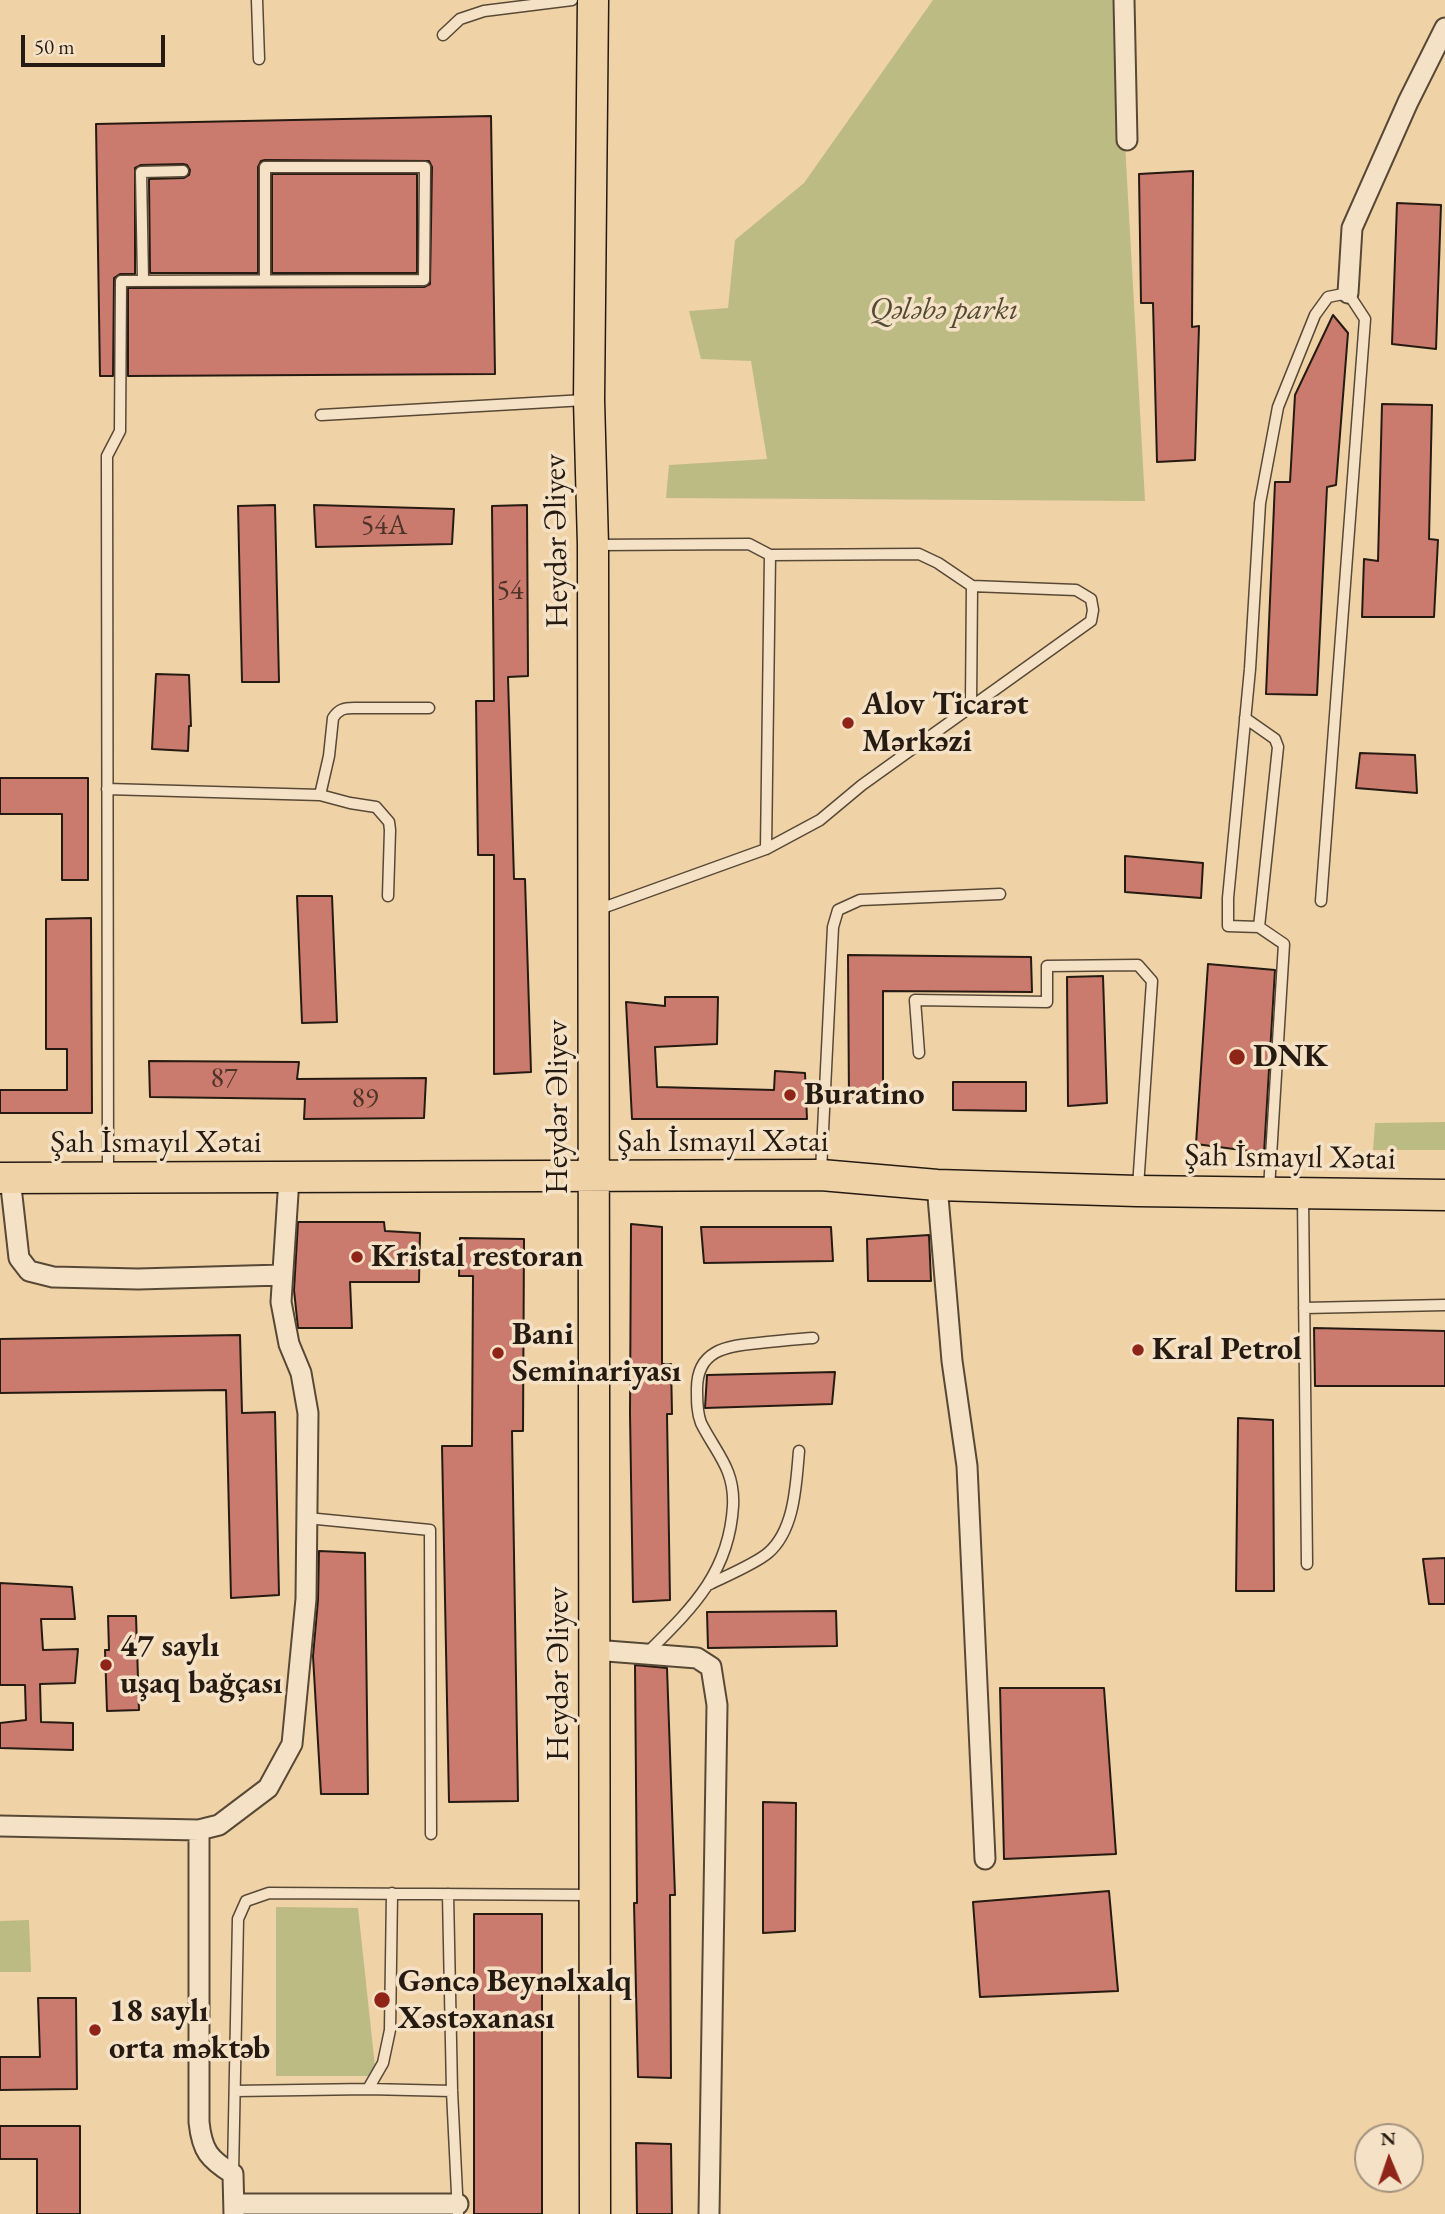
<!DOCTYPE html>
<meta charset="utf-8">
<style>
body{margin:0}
#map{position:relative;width:1445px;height:2214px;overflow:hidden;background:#f0d2a7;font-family:"EB Garamond",serif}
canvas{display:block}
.north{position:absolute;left:1354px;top:2123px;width:70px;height:70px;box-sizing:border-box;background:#f5e2c6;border:2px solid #a2927e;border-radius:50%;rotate:358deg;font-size:19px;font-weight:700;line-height:28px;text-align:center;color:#261b12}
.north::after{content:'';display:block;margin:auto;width:24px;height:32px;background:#8f2418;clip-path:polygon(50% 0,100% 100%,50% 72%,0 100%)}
.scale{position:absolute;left:21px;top:35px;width:144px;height:32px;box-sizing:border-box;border:4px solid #261b12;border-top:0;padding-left:9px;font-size:21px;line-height:24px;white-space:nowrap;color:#261b12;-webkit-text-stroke:5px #f5e2c6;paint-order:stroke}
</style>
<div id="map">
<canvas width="1445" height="2214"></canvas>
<div class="north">N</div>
<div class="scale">50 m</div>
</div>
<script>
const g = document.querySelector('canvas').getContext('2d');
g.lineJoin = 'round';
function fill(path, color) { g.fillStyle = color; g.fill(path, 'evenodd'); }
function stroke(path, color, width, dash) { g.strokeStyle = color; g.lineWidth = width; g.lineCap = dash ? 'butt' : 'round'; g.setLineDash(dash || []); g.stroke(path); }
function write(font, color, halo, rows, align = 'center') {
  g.font = font + ' "EB Garamond",serif'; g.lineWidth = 7; g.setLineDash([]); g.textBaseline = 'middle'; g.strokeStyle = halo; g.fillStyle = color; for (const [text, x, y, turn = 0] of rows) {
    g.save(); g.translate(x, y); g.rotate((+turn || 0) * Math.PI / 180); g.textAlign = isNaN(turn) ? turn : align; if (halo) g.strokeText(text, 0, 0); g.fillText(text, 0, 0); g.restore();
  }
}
fill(new Path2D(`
 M933,0h184l28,501 -479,-3 3,-33 98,-6 -16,-98 -50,-2 -12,-48 39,-3 7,-68 69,-57z
 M1445,1122v28h-72l2,-27z
 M276,1907l82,1 18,168h-100z
 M29,1920l2,52h-31v-51z`), '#bdbb84');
const building = new Path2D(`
 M491,116l4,258 -367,2v-88l296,-1 6,-3 2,-117 -3,-6 -164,-1 -4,1 -3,6v106h-108l-1,-94 35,-1 5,-3 1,-5 -3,-5 -4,-1 -42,1 -6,3v106h-15l-6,4 -1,98h-13l-4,-252z
 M1193,171l-1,156 7,-1 -4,134 -38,2 -4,-159h-12l-2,-129z
 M272,174h145v99h-145z
 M1397,203l44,2 -5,144 -44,-5z
 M1333,315l15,18 -12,152 -9,2 -10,208 -51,-1 9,-212h15l5,-87z
 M1382,404l50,1 -3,134 9,1 -4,77h-72l2,-58 14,2z
 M275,505l4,177h-37l-4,-176z
 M314,505l140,4 -2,35 -136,3z
 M527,505l1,171 -20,1 6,202h11l6,193 -37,2v-219h-16l-2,-154h18l-2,-195z
 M156,674l33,1 2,51h-2l-1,25 -36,-2z
 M1360,753l55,2 2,38 -61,-5z
 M0,778h88v102h-26v-66h-62z
 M1125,856l78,7 -2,35 -76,-6z
 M297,896h35l5,126 -35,1z
 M91,918l1,195h-92v-23h67v-41h-21v-130z
 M848,955l183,2 1,35 -149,-1v111l-34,1z
 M1208,964l67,6 -11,183 -68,-9z
 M1103,976l4,127 -39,3 -1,-129z
 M665,997h53l-1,47 -62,3 2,40 117,3 1,-19 30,2 2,46h-175l-6,-117 39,4z
 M149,1061l150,1 -2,17 129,-1 -2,40 -120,1 1,-20 -155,-2z
 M953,1082h73v29l-73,-1z
 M298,1222h86l1,9 35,2 -1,49h-69l2,46h-54l-4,-38z
 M631,1224l31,3v137h9l1,50h-5l3,186 -37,2 -3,-188z
 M701,1227h130l2,34 -129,2z
 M929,1235l2,46h-63l-1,-42z
 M460,1238l64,1 -1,192h-11l6,370 -69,1 -7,-356h30l1,-170h-14z
 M1314,1328l131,3v55h-130z
 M240,1335l2,78 33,-1 4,183 -48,3 -5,-208 -226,3v-54z
 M835,1372l-3,32 -127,4 2,-33z
 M1238,1418l35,2 1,171h-38z
 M319,1551l46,2 3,241h-47l-8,-138 5,-56z
 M1445,1558v46h-16l-6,-45z
 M0,1583l72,4 3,32h-34l2,31 35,-1 -3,34 -35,1 1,38 32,1v27l-73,-2v-25l26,-3 -1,-35h-25z
 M836,1611l1,35 -129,2 -1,-36z
 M108,1616h28l3,94 -32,1 -2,-61h4z
 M635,1665l32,3 8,227h-5l1,183 -33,-1 -4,-174h3z
 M1000,1688h104l12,166 -112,5z
 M763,1802l33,1 -1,128 -32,2z
 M1109,1891l9,100 -138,6 -7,-95z
 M474,1914h68v300h-68z
 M38,1998h38l1,91 -77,1v-33h40z
 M0,2126h80v88h-43v-55h-37z
 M636,2143l35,1 1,70h-35z`);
fill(building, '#ca7b6e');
stroke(building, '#261b12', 2);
const service = new Path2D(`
 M257,0l2,59
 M443,35l17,-16 24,-8 88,-11
 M143,280l-2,-108 42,-1
 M321,415l264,-15
 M971,704l1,-118
 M1245,718l30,21 3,8 -19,180
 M107,789l213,6 30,8 26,4 13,15 1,8 -2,66
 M320,795l9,-39 4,-38c6,-9 11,-10 21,-10h75
 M766,849l4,-294
 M597,910l169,-61 54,-29 42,-35 229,-164 2,-11 -2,-11 -15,-9 -104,-4 -34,-23 -19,-9 -149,1 -21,-11 -152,1
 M919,1053l-4,-53 132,2v-36l91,-1 14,16 -14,206
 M821,1171l12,-244 5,-17 22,-10 140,-6
 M108,1175l-1,-719 13,-25 1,-150 303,-1 1,-113h-160v113
 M1269,1189l15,-245 -25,-17 -31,-1v-28l22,-229 10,-166 18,-96 37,-92 13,-18 20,-4 17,26 -44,582
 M1303,1197l4,367
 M1304,1308l141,-3
 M307,1518l123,12 1,304
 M710,1584c16,-8 45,-20 58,-31 27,-23 28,-69 31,-102
 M646,1654c45,-45 83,-80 87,-148 2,-37 -17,-53 -32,-83 -4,-10 -4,-21 -4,-32 -1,-41 29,-45 62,-48 18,-2 36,-4 54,-5
 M448,1894l4,197 6,123
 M368,2089l84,2
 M235,2091l133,-2 15,-26 7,-33 2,-137
 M233,2173l5,-254 8,-18 23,-8 324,2`);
const minor = new Path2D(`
 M1124,0l3,140
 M1348,293l4,-65 56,-126 37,-74
 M10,1178l9,80 10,13 24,6 85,2 144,-4
 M937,1185l15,176 15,105 18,393
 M594,1650l103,8 14,9 6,38 -8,509
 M0,1826l199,4 20,-5 49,-37 24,-44 14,-145 2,-186 -7,-40 -12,-29 -8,-42 8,-124
 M199,1830v292c3,29 10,37 34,52l1,40
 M234,2204h224`);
const primary = new Path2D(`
 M593,0l-4,400 4,145 2,1669
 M0,1178l821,-3 116,10 200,6 308,4`);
stroke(service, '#584937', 13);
stroke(minor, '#584937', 23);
stroke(primary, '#261b12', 33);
stroke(service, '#f5e2c6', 10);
stroke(minor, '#f5e2c6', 19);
stroke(primary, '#f0d2a7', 30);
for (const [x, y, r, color] of [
 [848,723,7,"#8f2418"],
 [1237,1057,9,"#8f2418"],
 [790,1095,7,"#8f2418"],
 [357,1257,7,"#8f2418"],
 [1138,1350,7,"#8f2418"],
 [498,1353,7,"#8f2418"],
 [106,1665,7,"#8f2418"],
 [382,2000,9,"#8f2418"],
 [95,2030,7,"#8f2418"]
]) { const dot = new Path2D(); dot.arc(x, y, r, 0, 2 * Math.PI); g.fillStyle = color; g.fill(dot); stroke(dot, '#f5e2c6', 2.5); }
write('28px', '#4f3329', null, [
 ["54A",384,526],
 ["54",510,591],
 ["87",224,1079],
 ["89",365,1099]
]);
write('italic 32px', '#534b34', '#f5e2c6', [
 ["Qələbə parkı",944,310]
]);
write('32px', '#261b12', '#f5e2c6', [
 ["Heydər Əliyev",557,541,-91],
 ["Heydər Əliyev",558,1107,-90],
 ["Şah İsmayıl Xətai",723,1142],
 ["Şah İsmayıl Xətai",156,1143],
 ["Şah İsmayıl Xətai",1290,1158,1],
 ["Heydər Əliyev",559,1674,-90]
]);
write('bold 32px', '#261b12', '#f5e2c6', [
 ["Alov Ticarət",862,705],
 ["Mərkəzi",862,742],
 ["DNK",1253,1057],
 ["Buratino",804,1095],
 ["Kristal restoran",371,1257],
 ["Bani",512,1335],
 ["Seminariyası",512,1372],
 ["Kral Petrol",1152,1350],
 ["47 saylı",120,1647],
 ["uşaq bağçası",120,1684],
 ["Gəncə Beynəlxalq",398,1982],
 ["Xəstəxanası",398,2019],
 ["18 saylı",109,2012],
 ["orta məktəb",109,2049]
], 'left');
</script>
